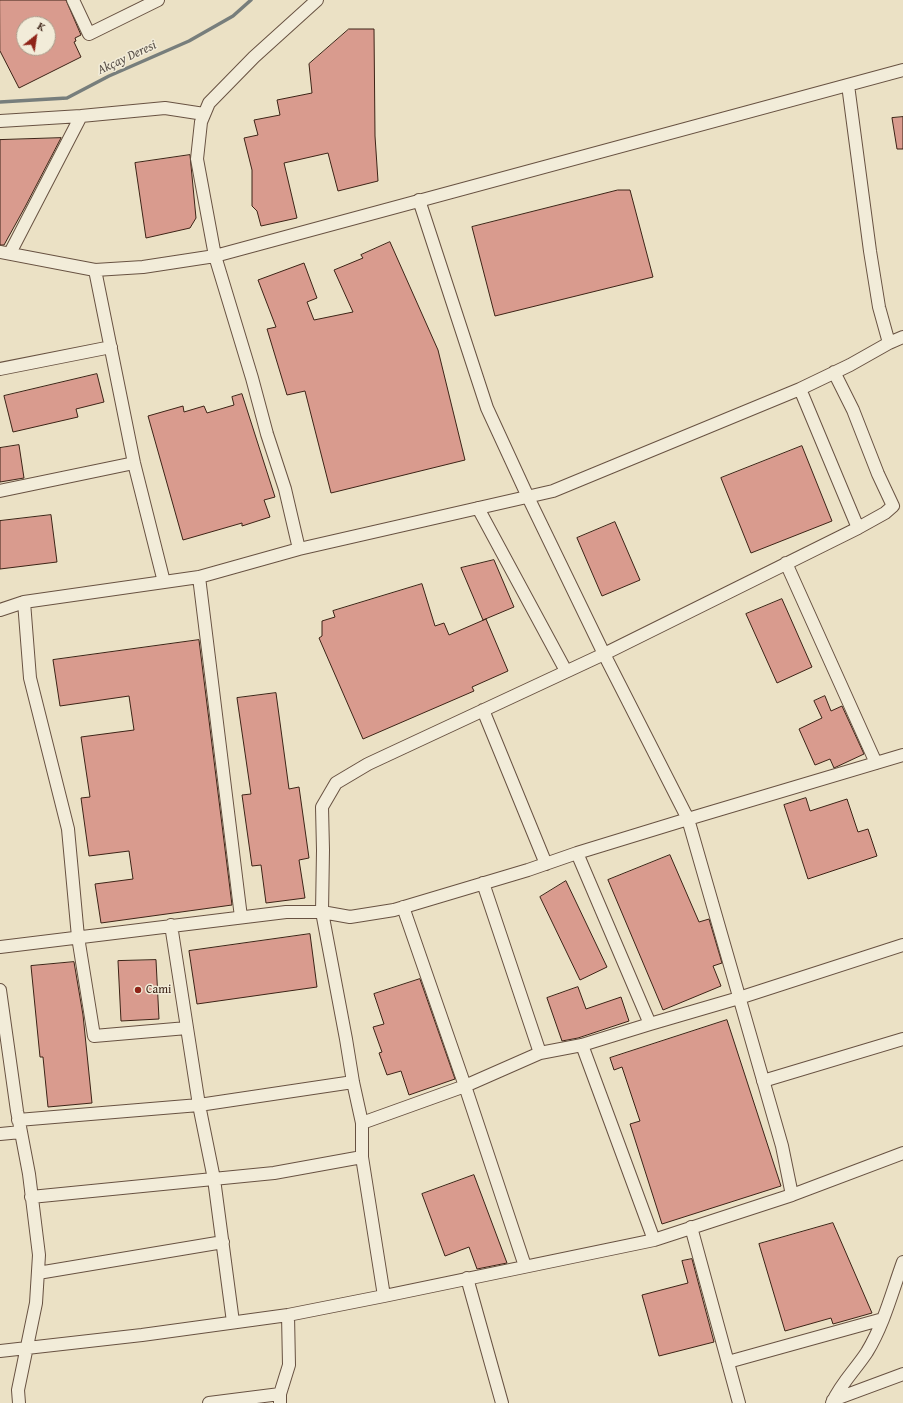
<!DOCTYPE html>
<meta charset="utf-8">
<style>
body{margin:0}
#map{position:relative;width:903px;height:1403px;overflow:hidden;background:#ebe1c5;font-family:"Gentium Book Plus",serif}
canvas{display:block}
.north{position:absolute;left:16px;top:16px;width:40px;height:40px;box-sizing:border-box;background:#f2ecd9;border:1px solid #a99c8b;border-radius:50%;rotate:30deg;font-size:11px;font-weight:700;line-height:16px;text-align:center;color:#3c2316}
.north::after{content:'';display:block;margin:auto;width:14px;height:18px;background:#8f2418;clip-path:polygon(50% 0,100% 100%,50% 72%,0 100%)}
</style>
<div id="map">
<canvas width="903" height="1403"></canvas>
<div class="north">K</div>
</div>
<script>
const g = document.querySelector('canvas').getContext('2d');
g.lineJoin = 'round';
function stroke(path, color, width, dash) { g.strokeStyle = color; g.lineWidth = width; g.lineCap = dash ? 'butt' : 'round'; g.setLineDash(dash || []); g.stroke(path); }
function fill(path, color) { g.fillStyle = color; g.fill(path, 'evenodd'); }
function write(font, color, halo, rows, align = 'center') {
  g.font = font + ' "Gentium Book Plus",serif'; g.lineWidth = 3; g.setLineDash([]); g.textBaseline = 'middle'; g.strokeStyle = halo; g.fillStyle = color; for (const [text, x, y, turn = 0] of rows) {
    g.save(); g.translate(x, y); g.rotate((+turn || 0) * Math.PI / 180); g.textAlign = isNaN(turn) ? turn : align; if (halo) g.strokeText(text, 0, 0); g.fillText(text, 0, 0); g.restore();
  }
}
stroke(new Path2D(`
 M0,102l67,-4 42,-22 80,-35 44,-25 18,-16`), '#777e7c', 3.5);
const building = new Path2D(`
 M0,0h66l15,35 -6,3 1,3 -2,1 7,15 -62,31 -19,-37zM24,24h24v24h-24z
 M349,29h25l1,107 3,45 -40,10 -10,-38 -44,10 13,55 -36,8 -4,-15 -5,-5v-36l-8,-32 14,-3 -4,-15 26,-5 -3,-15 35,-7 -3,-29z
 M903,117v32h-6l-5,-31z
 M61,138l-36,69 -21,38h-4v-105z
 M190,155l6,63 -6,10 -44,10 -11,-75z
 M618,190h12l23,87 -158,39 -23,-89z
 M390,242l48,108 27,110 -134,33 -26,-102 -18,4 -20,-66 9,-2 -18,-47 46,-17 13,35 -10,4 7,18 39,-8 -19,-42 29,-12 -2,-3z
 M97,374l7,28 -28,7 2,8 -65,15 -9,-36z
 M242,394l33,103 -11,3 6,17 -28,9v-3l-59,17 -35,-124 35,-10 1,6 20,-6 3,7 27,-8 -2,-8z
 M19,445l5,33 -24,4v-34z
 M802,446l30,75 -81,32 -30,-75z
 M51,515l6,47 -57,7v-48z
 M615,522l25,58 -38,16 -25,-58z
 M494,560l20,47 -31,13 -22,-52z
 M422,584l13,42 9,-3 5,12 37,-16 22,52 -36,16 2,4 -111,48 -44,-101 3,-2v-15l13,-4 -2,-6z
 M782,599l30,68 -35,16 -31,-69z
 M199,640l33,265 -131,18 -6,-39 38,-5 -4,-28 -40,5 -8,-58 9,-1 -9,-60 53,-7 -5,-34 -69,10 -7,-46z
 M276,693l13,96 10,-2 10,71 -10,2 6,38 -39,5 -5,-38 -9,1 -10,-71 9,-1 -14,-96z
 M825,696l6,15 11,-5 22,48 -30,14 -4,-9 -15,6 -16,-36 23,-11 -8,-17z
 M806,798l4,13 37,-12 11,33 10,-3 9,27 -69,23 -24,-74z
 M670,855l29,67 10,-3 13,44 -9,3 8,20 -58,24 -55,-130z
 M566,881l41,86 -27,13 -40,-83z
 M310,934l7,53 -120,17 -8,-53z
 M156,960l3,59 -38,2 -3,-60z
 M74,962l9,53 9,88 -44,4 -5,-50h-3l-9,-91z
 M420,979l35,100 -46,16 -8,-24 -14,4 -8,-22 3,-1 -9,-25 11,-3 -10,-30z
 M578,987l8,22 35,-12 8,24 -51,17 -16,3 -15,-43z
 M727,1020l54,166 -119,38 -32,-100 10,-3 -18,-54 -8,3 -4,-12z
 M474,1175l33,88 -30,6 -8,-22 -24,9 -23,-62z
 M833,1223l39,90 -39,11 -2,-6 -46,13 -26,-87z
 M692,1259l22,83 -55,14 -17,-61 46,-12 -6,-22z`);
fill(building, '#d99b8e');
stroke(building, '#3c2316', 1);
const minor = new Path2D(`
 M73,0l16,34 69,-34
 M848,85l22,166 9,56 10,36
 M0,121l81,-5 84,-8 39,6
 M0,252l95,18 48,-3 72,-11 688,-186
 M10,253l71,-137
 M95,270l39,193 30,119
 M0,369l111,-22
 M834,372l19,38 25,64 15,32 -8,7 -27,15
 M0,491l134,-28
 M478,508l88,163
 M299,549l254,-58 247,-102 50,-24 39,-22 14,-6
 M786,563l90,200
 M199,577l42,340
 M24,602l6,76 38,151 10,108 16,99 93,-8
 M0,610l24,-8 175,-25 100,-28 -14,-60 -18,-55 -15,-56 -37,-122 -18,-97 4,-37 8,-19 45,-46 63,-57
 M483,710l63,154
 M577,853l73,171
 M483,883l57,170
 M403,907l62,179 60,180
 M171,925l28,180 15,74 19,143
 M0,947l286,-35h36l28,5 44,-7 134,-40 49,-17 111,-34 215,-64
 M0,990l17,121 12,63 10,81 -3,48 -18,87 1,13
 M582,1045l72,195
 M763,1081l140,-42
 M18,1120l181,-15 154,-23
 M362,1123l103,-37 75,-33 42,-8 68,-21 89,-26 164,-53
 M0,1134l21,-2
 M792,1195l111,-42
 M31,1197l243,-24 88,-16
 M691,1227l48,176
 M38,1273l185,-31
 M467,1278l35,125
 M384,1296l270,-56 138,-45 -10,-49 -94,-327 -84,-165 -76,-157 -41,-89 -68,-208
 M0,1351l142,-16 146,-20 96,-19 -22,-139v-34l-9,-41 -7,-43 -24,-127 1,-62 -1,-43 14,-24 32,-19 236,-110 254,-126 -58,-139
 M728,1362l155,-43
 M833,1400l70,-26
 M209,1403l71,-9
 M280,1403v-9l9,-29 -1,-50
 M832,1403c9,-20 24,-34 35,-51 17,-28 25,-60 36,-90`);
stroke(minor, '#685242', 14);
stroke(minor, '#f2ecd9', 12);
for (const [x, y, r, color] of [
 [138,990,4,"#8f2418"]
]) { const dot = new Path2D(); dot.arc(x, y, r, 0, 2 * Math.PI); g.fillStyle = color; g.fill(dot); stroke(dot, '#f2ecd9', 1.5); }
write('12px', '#3c2316', '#f2ecd9', [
 ["Cami",146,990]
], 'left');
write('italic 13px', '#595049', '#f2ecd9', [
 ["Akçay Deresi",127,58,-25]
]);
</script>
